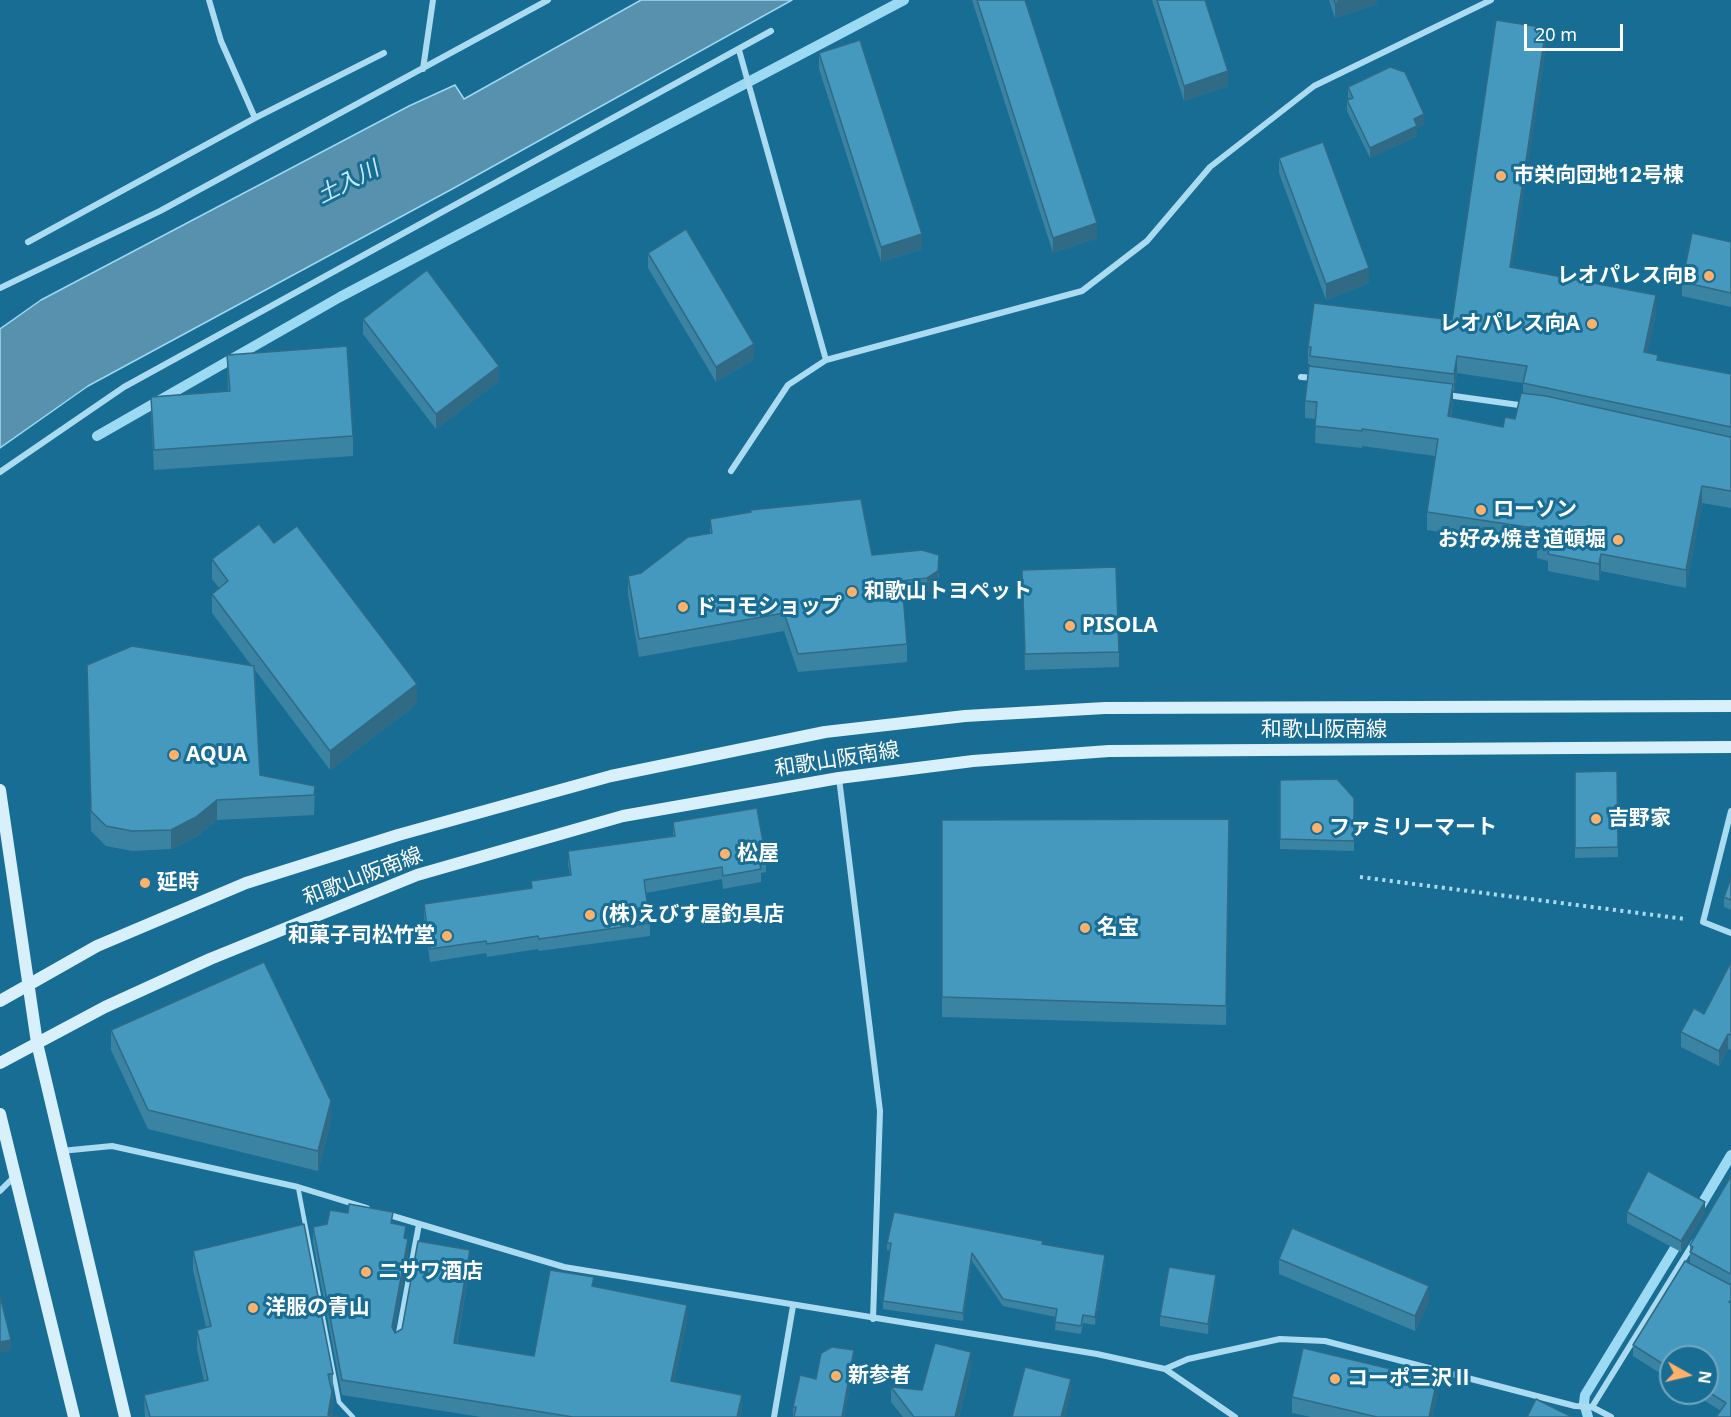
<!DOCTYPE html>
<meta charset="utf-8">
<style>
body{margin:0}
#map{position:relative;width:1731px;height:1417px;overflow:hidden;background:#186d95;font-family:"Noto Sans",sans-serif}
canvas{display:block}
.north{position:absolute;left:1659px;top:1345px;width:60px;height:60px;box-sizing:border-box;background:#186d95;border:2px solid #74a7bf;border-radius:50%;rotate:98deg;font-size:16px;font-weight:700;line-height:24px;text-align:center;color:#fff}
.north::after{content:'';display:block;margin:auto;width:21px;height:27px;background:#ffb069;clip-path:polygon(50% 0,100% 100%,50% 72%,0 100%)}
.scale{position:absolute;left:1524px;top:24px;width:99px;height:27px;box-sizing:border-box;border:3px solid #fff;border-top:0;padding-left:8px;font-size:18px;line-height:21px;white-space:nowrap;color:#fff;-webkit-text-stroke:4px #186d95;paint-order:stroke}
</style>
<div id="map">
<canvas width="1731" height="1417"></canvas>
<div class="north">N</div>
<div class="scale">20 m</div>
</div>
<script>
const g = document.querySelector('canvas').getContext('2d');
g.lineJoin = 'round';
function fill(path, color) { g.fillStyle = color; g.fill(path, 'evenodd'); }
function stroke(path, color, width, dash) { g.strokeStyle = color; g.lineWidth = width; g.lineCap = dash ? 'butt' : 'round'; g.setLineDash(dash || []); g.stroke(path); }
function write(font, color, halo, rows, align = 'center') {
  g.font = font + ' "Noto Sans","Noto Sans JP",sans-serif'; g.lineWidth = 6; g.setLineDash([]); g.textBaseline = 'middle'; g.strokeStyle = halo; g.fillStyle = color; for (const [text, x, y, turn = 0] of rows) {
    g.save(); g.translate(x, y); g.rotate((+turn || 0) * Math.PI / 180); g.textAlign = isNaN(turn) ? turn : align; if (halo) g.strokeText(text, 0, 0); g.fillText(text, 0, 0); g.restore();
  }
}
const water = new Path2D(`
 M641,0h151l-338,188 -366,198 -88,62v-119l41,-29 368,-194 46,-21 9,14z`);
fill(water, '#5891ad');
stroke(water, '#9cd9f3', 1.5);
stroke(new Path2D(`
 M97,436l243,-139 564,-297
 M1697,1212l34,-57
 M1588,1417l-4,-14 1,-8 96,-157`), '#9cd9f3', 10);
stroke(new Path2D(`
 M1360,877l325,42`), '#aadbf1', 4, [3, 4.5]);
stroke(new Path2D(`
 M298,1187l41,215 14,15`), '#aadbf1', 4.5);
stroke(new Path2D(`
 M209,0l12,41 34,77
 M739,50l87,310
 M423,69l10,-69
 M28,242l227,-124 129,-65
 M0,288l160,-77 388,-211
 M1301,377l14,1
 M1447,395l79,11
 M731,471l57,-86 38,-25 256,-69 65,-50 63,-74 104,-81 177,-86
 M0,472l124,-85 647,-356
 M839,778l41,333 -7,208
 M1731,811l-28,111 28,11
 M61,1151l51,-5 186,41 69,21
 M0,1191l15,-15
 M386,1214l178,53 533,87 68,15 70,48
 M398,1338l21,-114
 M1165,1369l23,-10 92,-20 45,2 250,65 17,1 19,10
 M1592,1407l102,-165
 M774,1417l19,-111`), '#aadbf1', 6);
stroke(new Path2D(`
 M0,790l37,253 88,374
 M0,1001l97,-55 149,-63 152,-48 213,-59 214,-44 140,-16 140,-8 626,-2
 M0,1063l105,-56 105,-48 207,-84 206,-59 216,-38 134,-17 136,-10 622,-4
 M0,1114l74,303`), '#d8f0fb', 12);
fill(new Path2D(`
 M972,0h53l72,238 -44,15z
 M1152,0h53l23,86 -44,15z
 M1329,0h48v4l-42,14z
 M1546,45l-34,222 144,45 -9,41 11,7 73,14v134l-29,-5 -16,85 -85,-17 -2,10 -51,-10v-10l-11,-3v-12l-110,-16v-18l8,-56 -73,-10v2l-47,-5 1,-24 -11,-1v-17l5,-35v-2h-2v-17l144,-27zM1457,373l66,10v10l-8,26 -12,8 -52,-10 2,-16v-10h1z
 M819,53l103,196 -41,13 -62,-193z
 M1348,87l76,37 -7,4v8l-47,22 -23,-47v-11h2l-1,-3z
 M1279,158l90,125 -43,17 -47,-127z
 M1731,242v65l-49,-11v-14z
 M648,253l106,106 -38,23 -68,-114z
 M363,319l136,62 -63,48 -73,-95z
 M227,355l126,81v20l-199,14 -3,-54v-19l77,-6z
 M750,510l122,45 67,18 -1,16 -11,7 -24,3 4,45v18l-109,10 -14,-41 -145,26 -11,-63v-18l13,-3 69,-40v-14l40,-7z
 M274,543l143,161 -87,66 -75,-100 5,105 55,11 -1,29 -97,5 -21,17 -25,12 -39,2 -26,-5 -15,-15 -4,-166h164l-39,-52v-19l7,-6 -7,-9v-20z
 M1022,570l97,82v15l-94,3z
 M1617,771l1,86 -43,1v-86z
 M1280,780l74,18v53l-74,-2z
 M1229,819l-3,206 -284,-8v-197z
 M673,822l93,37v13l-5,1v9l-38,7 -1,-10 -76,14 4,30v13l-111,15 -1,-2 -51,8 -1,-4 -56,9 -6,-45v-13l107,-16v-7l39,-5 -2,-12v-13l105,-15z
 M1731,878v32l-7,-3v-10z
 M1731,962v88l-3,-1 -9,17 -38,-19v-15l23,-18z
 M111,1030l220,91 -13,50 -170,-42 -37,-79z
 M1731,1176v241l-39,-24h15v-36h-36v23l-38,-24v-11l96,-61 -39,-20v-19z
 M1627,1212h78l-24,40 -54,-29z
 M393,1224l13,15 2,15 -14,77 1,2 7,-4 68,-64 -13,79 77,12 60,-70 93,34 -13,61 68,29 -2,7h-259l-139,-22 -29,-153v-15z
 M887,1243l156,2 62,18 -10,62 -12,-2 -2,11 -26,-4 1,-13 -53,-11 -31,-45 -9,60 -80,-12v-8l7,-50 -3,-1z
 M193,1251l140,123 -1,42 6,1h-193l-1,-22 60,-14 -7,-32v-19l9,-3 -13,-57z
 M1279,1259l150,42 -14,30 -136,-57z
 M1216,1285l-8,49 -48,-8v-10z
 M854,1363l-10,54h-51v-10l23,-28z
 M971,1367l-12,50h-56l-12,-15v-15l31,3z
 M1437,1395l-5,22h-121l-19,-4v-16z`), '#3b83a3');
fill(new Path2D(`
 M1343,0h34v4l-42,14v-15z
 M1546,28v17l-36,239v-17z
 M1228,71v15l-44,15v-15z
 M1424,114v10l-7,4v8l-47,22v-10l44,-29z
 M1097,223v15l-44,15v-15z
 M922,234v15l-41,13v-15z
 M1369,268v15l-43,17v-16z
 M1656,295v17l-12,57v-17z
 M754,344v15l-38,23v-15z
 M1457,356v17l-3,18v-17z
 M499,366v15l-63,48v-15z
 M1453,384v17l-5,32v-17z
 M1702,486v17l-16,85v-18z
 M1601,554v17l-2,10v-17z
 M939,555l-1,34 -11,7v-18z
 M417,684v20l-87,66v-19z
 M217,800v20l-21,17 -25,12v-19z
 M1728,1034v15l-9,17v-15z
 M331,1101v20l-13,50v-20z
 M1705,1202v10l-24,40v-11z
 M408,1239v15l-16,88v-15z
 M470,1250v15l-16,93v-15z
 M972,1253v8l-9,60v-8z
 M1105,1255v8l-10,62v-8z
 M1216,1275v10l-8,49v-10z
 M1429,1286v15l-14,30v-15z
 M687,1305v15l-16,75v-14z
 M11,1340v10l-11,3v-11z
 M854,1350v13l-10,54h-2z
 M971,1352v15l-12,50h-4z
 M1071,1379v13l-6,25h-4z
 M1437,1380v15l-5,22h-3z
 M332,1392v20l-1,5h-3z
 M742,1395v15l-2,7h-3z`), '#306a85');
const building = new Path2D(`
 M977,0h48l72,223 -44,15z
 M1157,0h48l23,71 -44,15z
 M1334,0h9l-8,3z
 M1496,20l50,8 -36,239 146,28 -12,57 14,3 -1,5 74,14v53l-208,-44 4,-17 -70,-10 -3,18 -144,-18 1,-9h-3l6,-44 138,17z
 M860,40l62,194 -41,13 -62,-194z
 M1390,67l15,5 19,42 -10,5 3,7 -47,22 -23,-48 6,-2 -5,-11z
 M1323,142l46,126 -43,16 -47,-126z
 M686,229l68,115 -38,23 -68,-114z
 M1692,233l39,9v51l-49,-11z
 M427,270l72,96 -63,48 -73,-95z
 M347,346l6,90 -199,14 -3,-53 79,-6 -3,-36z
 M1309,366l144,18 -5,32 55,11 2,-10 10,2 6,-26 25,3 184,41 1,-1v55l-29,-5 -16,84 -85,-16 -2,10 -51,-10 2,-10 -13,-3 3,-12 -113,-17 11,-73 -76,-10v2l-47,-5 2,-24 -12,-1z
 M861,499l11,56 50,-5 17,5 -1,16 -11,7 -25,3 5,63 -109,10 -14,-41 -145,26 -11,-63 13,-3 47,-36 24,-4 -2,-14 41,-7 -1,-2z
 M259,524l15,19 23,-17 120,158 -87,67 -118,-157 16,-13 -16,-22z
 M1116,567l3,85 -94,2 -3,-84z
 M132,646l122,20 6,109 55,11 -1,9 -97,5 -21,17 -25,13 -39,1 -26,-5 -15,-15 -4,-146z
 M1617,771l1,76 -43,1v-76z
 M1337,779l17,19v43l-74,-2v-59z
 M757,808l9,51 -7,1 2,9 -38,7 -1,-9 -78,13 6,43 -111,16 -1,-3 -51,8 -1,-3 -56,8 -6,-45 108,-16 -1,-7 40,-6 -3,-24 107,-15 -2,-14z
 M1229,819l-3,187 -284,-9v-177z
 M1731,878v22l-7,-3z
 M264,962l67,139 -13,50 -170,-41 -37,-80z
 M1731,962v73l-3,-1 -9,17 -38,-19 13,-24 10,6z
 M1648,1171l57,31 -24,39 -54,-29z
 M1731,1176v98l-41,-22 3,-5 -3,-2z
 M349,1204l44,8 -2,11 15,3 -2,12 4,1 -16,88 3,6 7,-4 16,-88 52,9 -16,93 80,13 16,-86 44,7 -2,9 95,19 -16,76 71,14 -5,22h-164l-231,-37 -29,-153 14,-3 3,-14 18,3z
 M894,1212l149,29 -1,3 63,11 -10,62 -12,-2 -2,11 -26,-4 2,-13 -54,-10 -31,-46 -9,60 -80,-12 8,-58h-4z
 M304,1224l29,150h-5l4,18 -4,23 10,2h-188l-6,-22 64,-15 -11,-50 14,-4 -18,-75z
 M1292,1228l137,58 -14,30 -136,-57z
 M1685,1261l44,23h2v16l-2,2 2,1v114h-15l10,-14 -19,-12v-34h-36v12l-38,-24z
 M1169,1267l47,8 -8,49 -48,-8z
 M0,1296l11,44 -11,2z
 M935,1343l36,9 -16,65h-41l-23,-30 31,3z
 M832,1347l22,3 -12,67h-48l2,-10h-3l7,-32 16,4 5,-26z
 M1303,1348l134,32 -8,37h-52l-85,-20z
 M1025,1367l46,12 -10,38h-49z
 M1536,1399l36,18h-45z`);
fill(building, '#4598be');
stroke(building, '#306a85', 1.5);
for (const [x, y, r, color] of [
 [1501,176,6,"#ffb069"],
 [1709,276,6,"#ffb069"],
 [1592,324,6,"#ffb069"],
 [1481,510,6,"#ffb069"],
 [1618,540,6,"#ffb069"],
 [852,592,6,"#ffb069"],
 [683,607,6,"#ffb069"],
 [1070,626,6,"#ffb069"],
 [174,755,6,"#ffb069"],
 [1596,819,6,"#ffb069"],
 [1317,828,6,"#ffb069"],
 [725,854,6,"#ffb069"],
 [145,883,6,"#ffb069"],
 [590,915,6,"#ffb069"],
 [1085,928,6,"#ffb069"],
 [447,936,6,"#ffb069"],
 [366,1272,6,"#ffb069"],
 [253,1308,6,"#ffb069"],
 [836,1376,6,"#ffb069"],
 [1335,1379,6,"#ffb069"]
]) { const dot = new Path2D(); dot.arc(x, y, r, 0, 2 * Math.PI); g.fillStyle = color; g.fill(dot); stroke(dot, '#186d95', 2); }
write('bold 21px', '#fff', '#186d95', [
 ["市栄向団地12号棟",1513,176],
 ["レオパレス向B",1697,276,"right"],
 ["レオパレス向A",1580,324,"right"],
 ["ローソン",1493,510],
 ["お好み焼き道頓堀",1606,540,"right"],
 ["和歌山トヨペット",864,592],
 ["ドコモショップ",695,607],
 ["PISOLA",1082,626],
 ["AQUA",186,755],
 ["吉野家",1608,819],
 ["ファミリーマート",1329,828],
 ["松屋",737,854],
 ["延時",157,883],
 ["(株)えびす屋釣具店",602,915],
 ["名宝",1097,928],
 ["和菓子司松竹堂",435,936,"right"],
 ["ニサワ酒店",378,1272],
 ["洋服の青山",265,1308],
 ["新参者",848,1376],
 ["コーポ三沢Ⅱ",1347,1379]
], 'left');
write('21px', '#fff', '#186d95', [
 ["和歌山阪南線",1324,730],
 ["和歌山阪南線",837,760,-9],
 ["和歌山阪南線",363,877,-21]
]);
write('italic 22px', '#c8eaf9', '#186d95', [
 ["土入川",348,183,-27]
]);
</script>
